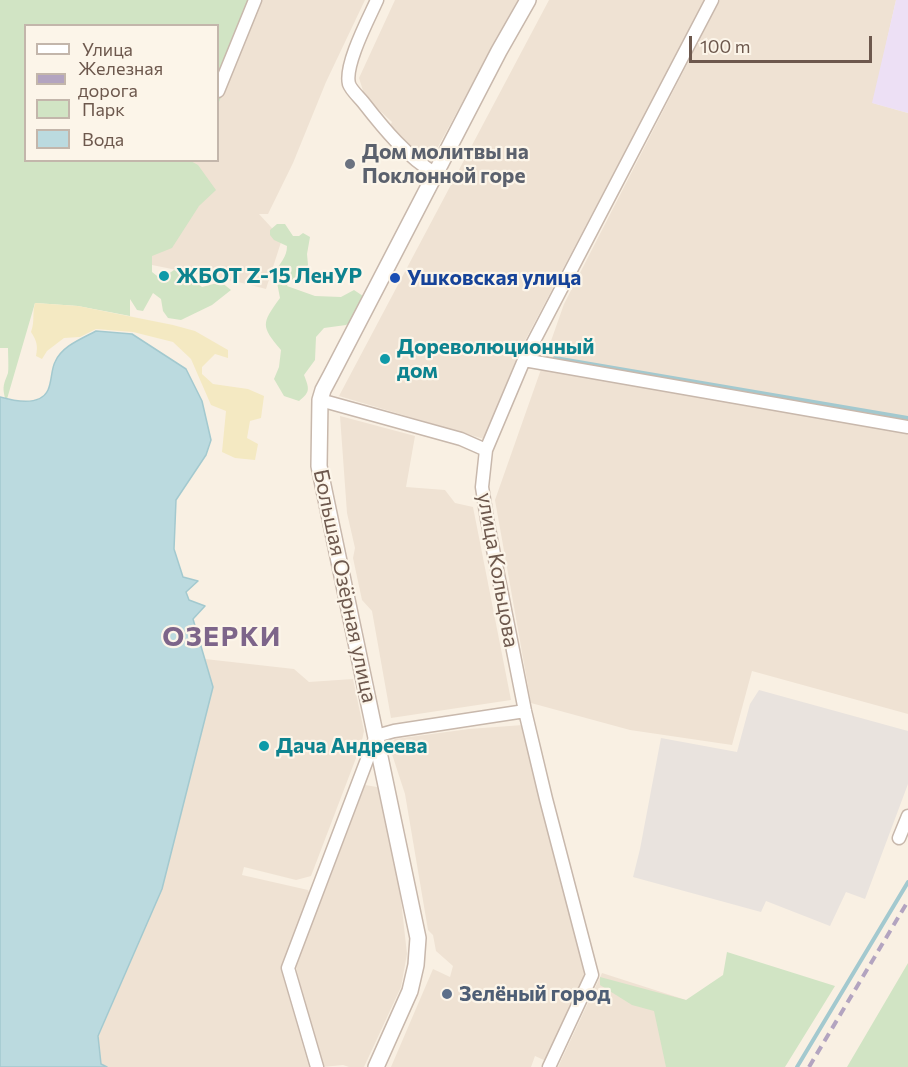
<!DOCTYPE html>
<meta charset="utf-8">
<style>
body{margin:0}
#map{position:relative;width:908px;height:1067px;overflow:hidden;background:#f9f0e3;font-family:Commissioner,sans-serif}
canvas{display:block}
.legend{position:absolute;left:24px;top:24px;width:195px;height:138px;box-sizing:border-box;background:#fcf5e9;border:2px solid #c3b6ab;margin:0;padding:8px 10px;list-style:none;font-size:18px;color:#6d584d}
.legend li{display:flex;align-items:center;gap:12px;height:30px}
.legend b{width:30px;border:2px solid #c3b6ab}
.scale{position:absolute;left:689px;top:36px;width:183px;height:27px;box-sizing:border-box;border:3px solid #6d584d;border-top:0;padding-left:8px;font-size:18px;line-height:21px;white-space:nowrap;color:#6d584d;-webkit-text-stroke:4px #fcf5e9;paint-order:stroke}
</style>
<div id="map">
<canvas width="908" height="1067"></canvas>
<ul class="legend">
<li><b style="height:8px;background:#fff"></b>Улица</li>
<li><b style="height:8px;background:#b3a4c0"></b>Железная дорога</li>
<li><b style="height:16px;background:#d1e4c4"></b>Парк</li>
<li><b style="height:16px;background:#bbdadf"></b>Вода</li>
</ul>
<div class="scale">100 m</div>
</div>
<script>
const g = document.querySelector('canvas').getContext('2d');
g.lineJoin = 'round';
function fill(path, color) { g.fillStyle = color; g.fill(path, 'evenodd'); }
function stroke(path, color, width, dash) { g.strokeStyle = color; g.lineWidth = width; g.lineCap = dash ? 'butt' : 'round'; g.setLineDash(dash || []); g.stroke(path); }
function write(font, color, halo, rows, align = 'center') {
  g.font = font + ' Commissioner,sans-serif'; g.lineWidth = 4.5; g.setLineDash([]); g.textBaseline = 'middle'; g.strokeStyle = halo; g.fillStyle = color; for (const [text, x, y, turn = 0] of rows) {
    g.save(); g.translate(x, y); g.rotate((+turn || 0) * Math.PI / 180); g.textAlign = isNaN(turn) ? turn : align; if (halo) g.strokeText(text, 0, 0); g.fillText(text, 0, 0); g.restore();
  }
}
fill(new Path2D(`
 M260,0h105l-39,82 -33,81 -25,51h-9l23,25 -16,50 -19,-5 -100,-20 23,-103 48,-1v-55z
 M395,0h123l-85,156 -11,2 -33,-30 3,-6 -27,-25 -6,-19z
 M549,0h156l-186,352 -35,87 -145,-43z
 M720,0h176l-23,103 35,10v601l-156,-43 -20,74 -102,-15 -99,-27 -36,-203 69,-196z
 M340,416l75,20 -9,51 39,3 10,13 18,4 38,193 -120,18 -19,-107 -10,-11 -9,-42 2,-10 -8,-35z
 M205,659l89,10 15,13 44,-3 11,52 -3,14 -50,131 -15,4 -52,-13 -2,8 66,15 3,7 -29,76 27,94h-202l-6,-3 -3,-27 64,-148 51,-202z
 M523,725l62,245 -4,16 -35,75 -11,-5 -4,11h-140l42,-98 17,8 3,-11 -17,-15 -3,-16 -5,-5 -23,-136 -16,-49 6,-6 74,-10z
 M365,785l18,3 18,112 6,54 -6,33 -37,80h-15l-6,-2 -21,2 -27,-103 28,-68z
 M602,973l84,27 -3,67h-125z`), '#efe2d3');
fill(new Path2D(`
 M759,690l149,41v53l-43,115 -19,-7 -16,34 -64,-25 -5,11 -128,-35 7,-28 21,-111 76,14 13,-48z`), '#e9e3de');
fill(new Path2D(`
 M896,0h12v113l-36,-10z`), '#ede0f5');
fill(new Path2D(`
 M0,0h260l-42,105v-79h-192v134h163l9,5 18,25 -17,16 -27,42 -20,8v16l9,7 13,-9 17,7 11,10 19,-5 10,8 -19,15 -31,15 -13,-2 -5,-7 -2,-12 -8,-6 -10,18 -6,-1 -7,-11v17l-52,-10 -43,-3 -28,96 -2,-1c-3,-12 -1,-14 3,-25 1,-3 0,-21 0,-25h-8z
 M277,224h8l8,12h6l4,-3 7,4 -3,17 1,11 -6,10 -13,6 -2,5 28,10 26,1 13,-7 9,6 -12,26 -5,3 -22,3 -8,9 -1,23 -11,15c5,13 7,17 -5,26l-15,-5 -10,-17 5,-12 2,-17c-20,-24 -20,-26 -1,-52l-5,-26c5,-9 12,-15 12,-26l-13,-6 -4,-5v-5z
 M727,952l108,34 -50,81h-119l-12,-56 -22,-6 -32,-20v-8l86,23 37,-25z
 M908,963v104h-61z`), '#d1e4c4');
fill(new Path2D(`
 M35,303l43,3 95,19 22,6 33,19v8l-13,-4 -13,13v7l11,10 35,5 16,7 -3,22 -11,3 -3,17 11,6 -3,16 -20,-2 -13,-6 4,-41 -15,-6 -20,-46 -18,-17 -40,-10 -37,-3 -16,8 -16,1 -17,13 -5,8 -6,-3c2,-10 1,-15 -5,-24 4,-10 1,-18 4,-29z`), '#f4e9c2');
const water = new Path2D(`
 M96,331l36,3 54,35 16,32 9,39 -5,15 -30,45 -2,49 9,28 15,4 -12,11 3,8 16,6 -12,13 20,68 -51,202 -64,147 3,28 6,3h-107v-670c14,4 40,10 48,-7 4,-9 3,-20 7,-28 7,-16 26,-23 41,-31z`);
fill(water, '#bbdadf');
stroke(water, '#a3c9cf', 1.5);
stroke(new Path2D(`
 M555,358l353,60
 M797,1067l111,-185`), '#a3c9cf', 4);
const minor = new Path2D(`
 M377,0c-8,18 -33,65 -28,84 2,6 10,13 14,18 21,27 44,55 73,72
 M218,91l37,-91
 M524,360l384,67
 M320,400l141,39 25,11
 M899,838l9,-22
 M317,1067l-29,-99 88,-232 18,-5 131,-20
 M549,1067l43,-92 -46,-176 -21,-88 -38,-192 -5,-32 4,-37 38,-90 188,-360`);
const tertiary = new Path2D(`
 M376,1067l34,-76 6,-26 2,-27 -99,-472 1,-66 3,-10 8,-15 168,-324 29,-51`);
stroke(minor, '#c8b8ac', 15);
stroke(tertiary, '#c8b8ac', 18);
stroke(minor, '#fff', 12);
stroke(tertiary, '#fff', 15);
stroke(new Path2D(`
 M809,1067l99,-166`), '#b3a4c0', 4, [9, 6]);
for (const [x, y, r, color] of [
 [350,164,6,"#6b7280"],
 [164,276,6,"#0f9aa8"],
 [395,278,6,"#1a4fb4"],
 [385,359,6,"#0f9aa8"],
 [264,746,6,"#0f9aa8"],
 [447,994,6,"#5c6f8a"]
]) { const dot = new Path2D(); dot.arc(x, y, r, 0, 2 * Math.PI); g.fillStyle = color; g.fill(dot); stroke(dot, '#fcf5e9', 2); }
write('bold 21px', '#5b616d', '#fcf5e9', [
 ["Дом молитвы на",362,152],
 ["Поклонной горе",362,176]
], 'left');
write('bold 21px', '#0d838f', '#fcf5e9', [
 ["ЖБОТ Z-15 ЛенУР",176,276],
 ["Дореволюционный",397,347],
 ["дом",397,371],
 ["Дача Андреева",276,746]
], 'left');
write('bold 21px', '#164399', '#fcf5e9', [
 ["Ушковская улица",407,278]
], 'left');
write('21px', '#6d584d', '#fcf5e9', [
 ["улица Кольцова",498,570,80],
 ["Большая Озёрная улица",345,586,78]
]);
write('bold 21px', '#4e5e75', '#fcf5e9', [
 ["Зелёный город",459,994]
], 'left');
g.letterSpacing = '1.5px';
write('bold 27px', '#7d658a', '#fcf5e9', [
 ["ОЗЕРКИ",222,637]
]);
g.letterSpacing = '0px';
</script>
